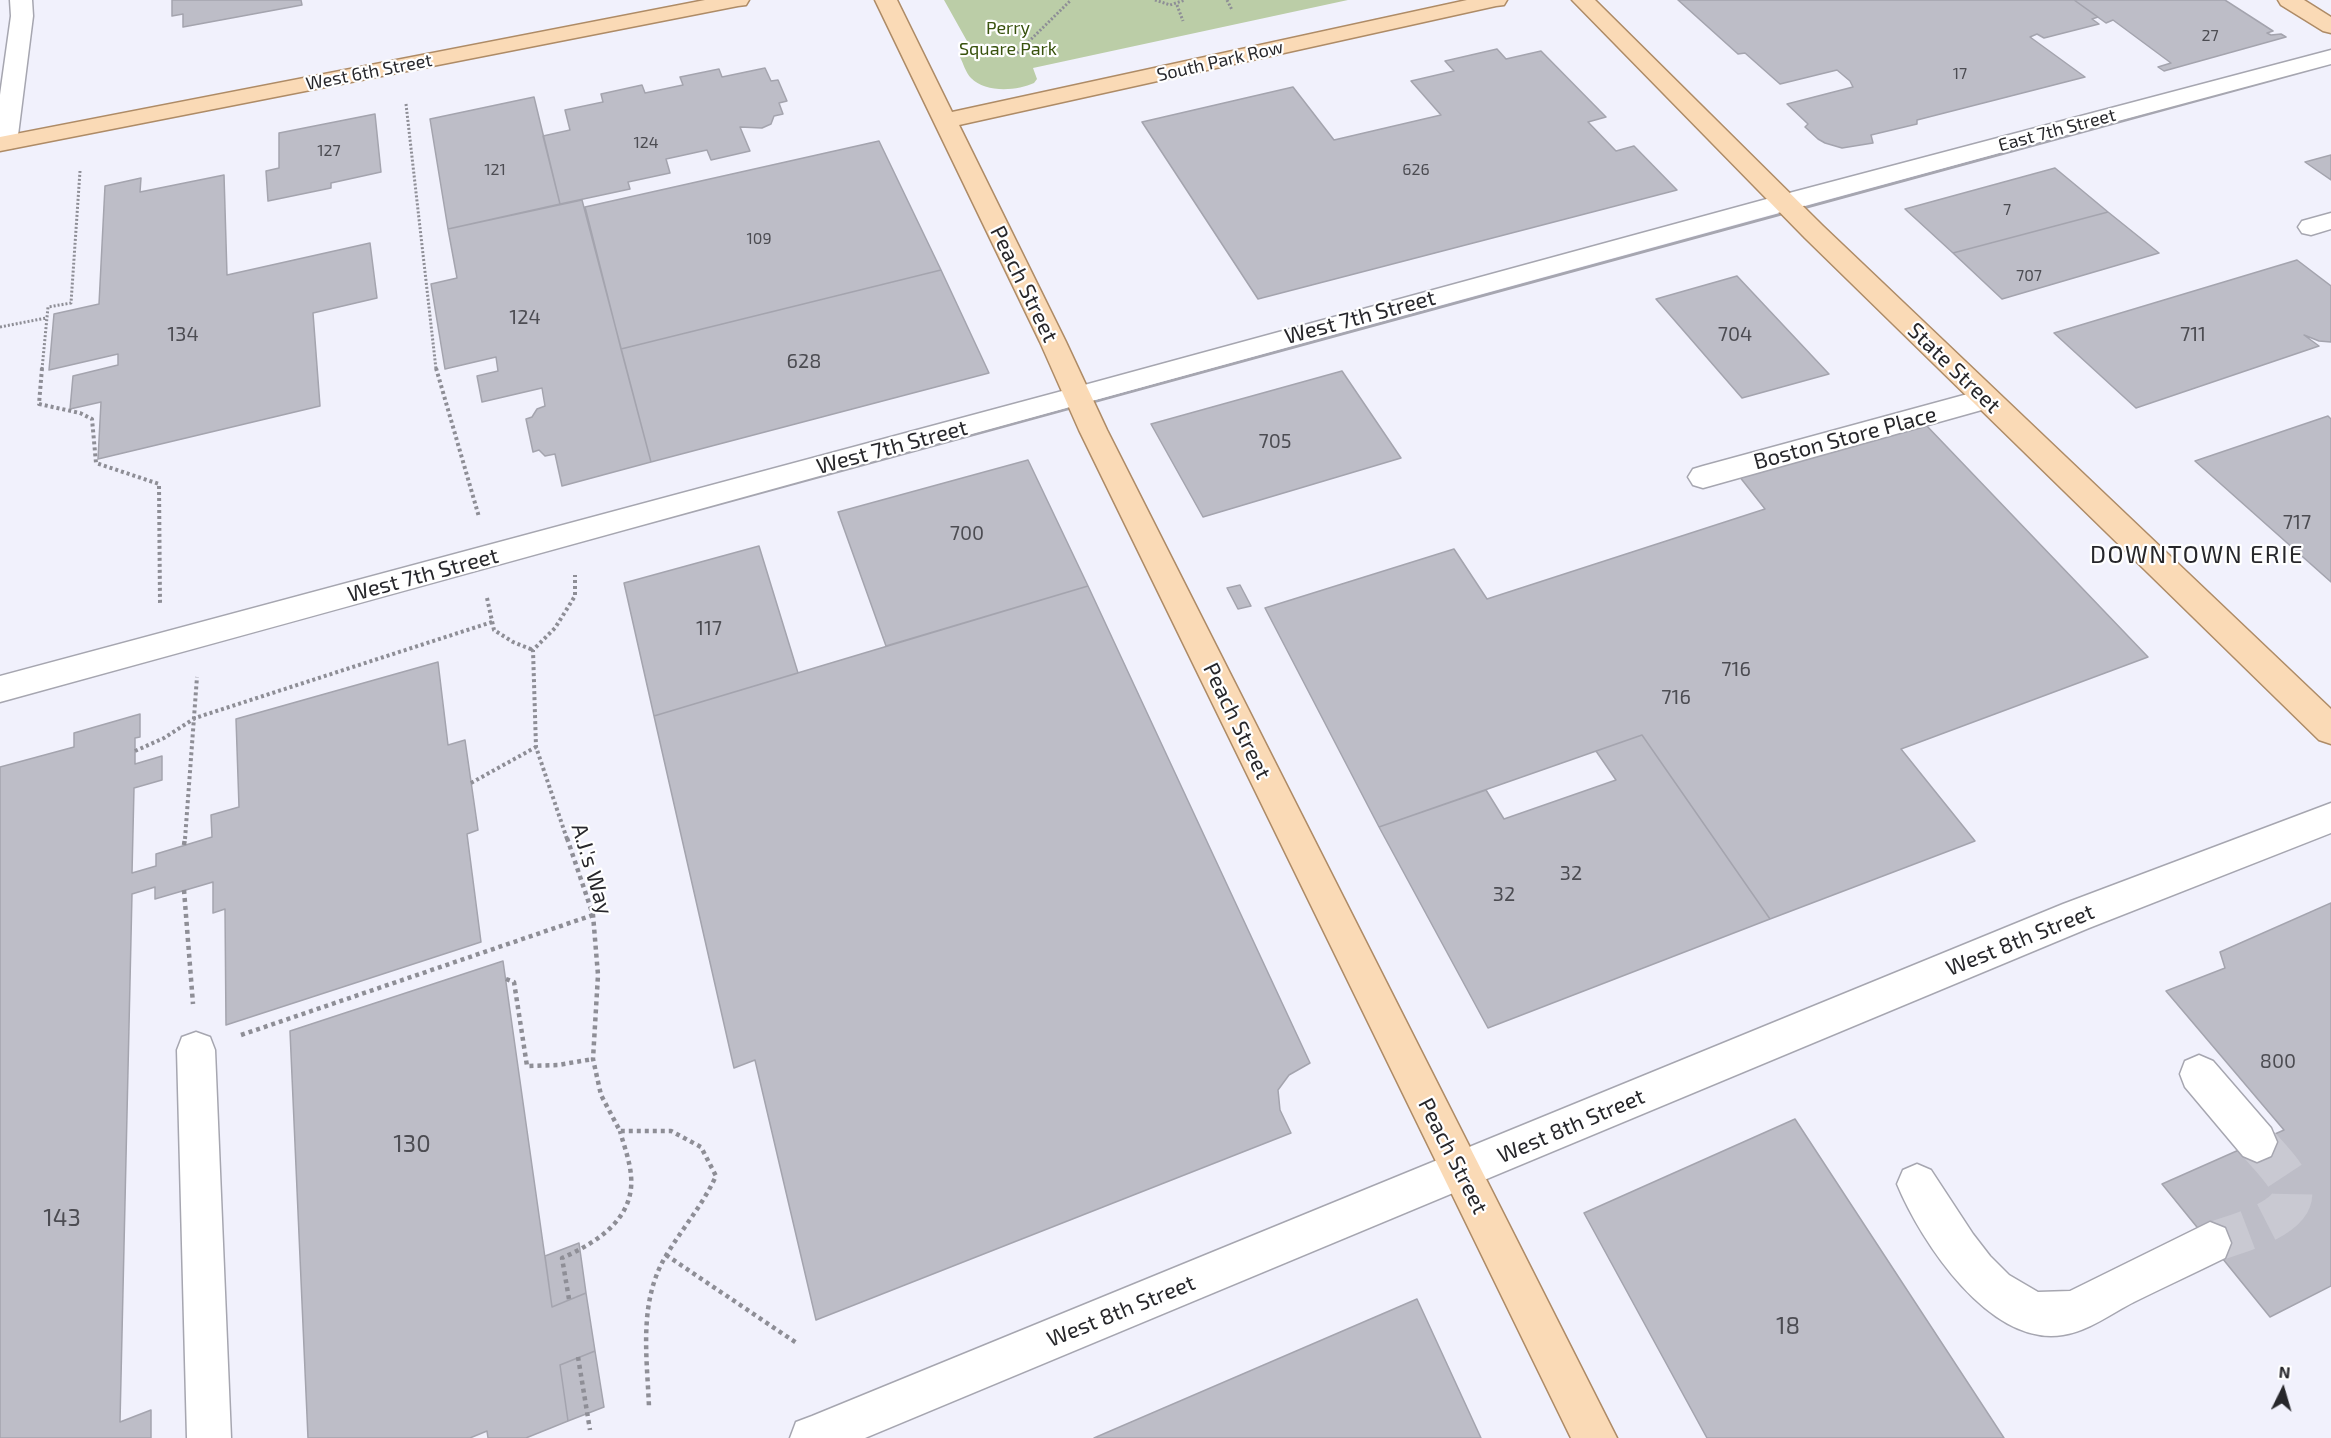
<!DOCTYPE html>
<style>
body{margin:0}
#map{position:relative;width:2331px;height:1438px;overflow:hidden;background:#f1f1fc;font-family:"Exo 2",sans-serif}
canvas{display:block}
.north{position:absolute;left:2253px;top:1360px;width:60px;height:60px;-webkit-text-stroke:4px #fff;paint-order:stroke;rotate:5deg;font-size:16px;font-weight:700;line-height:24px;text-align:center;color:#27272b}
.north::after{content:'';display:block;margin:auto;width:21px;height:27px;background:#27272b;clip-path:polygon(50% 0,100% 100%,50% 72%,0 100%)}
</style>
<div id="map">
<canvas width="2331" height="1438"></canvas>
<div class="north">N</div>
</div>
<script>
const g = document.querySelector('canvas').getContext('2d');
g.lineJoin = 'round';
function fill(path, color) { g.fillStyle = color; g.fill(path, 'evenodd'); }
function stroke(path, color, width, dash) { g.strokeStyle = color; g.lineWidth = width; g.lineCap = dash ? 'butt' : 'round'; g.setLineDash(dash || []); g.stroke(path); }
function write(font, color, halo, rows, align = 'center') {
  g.font = font + ' "Exo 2",sans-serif'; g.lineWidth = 4.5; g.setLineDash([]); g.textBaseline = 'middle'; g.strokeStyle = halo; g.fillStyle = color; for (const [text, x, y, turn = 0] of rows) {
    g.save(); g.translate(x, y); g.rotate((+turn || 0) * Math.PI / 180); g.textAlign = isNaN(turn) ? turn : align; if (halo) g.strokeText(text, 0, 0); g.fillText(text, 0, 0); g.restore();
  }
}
fill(new Path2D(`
 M944,0h404l-315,68 4,11 -3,4c-17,8 -49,10 -63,-5 -5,-5 -8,-15 -11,-21l2,-4 10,-3z`), '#bbcda7');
const building = new Path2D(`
 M172,0h129l1,5 -119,22v-13l-11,2z
 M1678,0h396l24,17 -6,2 7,5 -55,14 -7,-4 -7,3 55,40 -168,43v4l-46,11 2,8 -31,5 -17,-5 -7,-4 -13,-12 3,-3 -21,-20 66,-17 -3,-6 -13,-11 -57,14 -35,-31 -7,1z
 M2074,0h151l48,31 -6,2 4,2 10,-1 5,3 -122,34 -6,-4 13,-4 -58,-43 -7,3z
 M1497,49l9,10 35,-8 65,66 -18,5 28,29 18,-5 43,44 -419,109 -116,-177 151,-35 41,53 107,-25 -30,-34 43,-10 -9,-10z
 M765,68l6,13 7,-1 9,21 -8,2 4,11 -9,2 -3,8 -9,4 -22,-1 10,24 -39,9 -4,-10 -41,9 4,14 -42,9 2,7 -70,15 -17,-68 27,-6 -5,-20 38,-8 -2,-8 41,-9 3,8 38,-8 -3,-8 39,-8 3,8z
 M534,97l26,107 -112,25 -18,-110z
 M375,114l6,58 -50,11v5l-63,13 -2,-30 13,-3v-35z
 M879,141l62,129 -320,79 -36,-142z
 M2331,155v25l-26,-18z
 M2055,168l53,44 -155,41 -48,-44z
 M224,175l3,100 143,-32 7,55 -64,15 7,93 -222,53 3,-57 -31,7 3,-33 45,-11v-11l-69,16 5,-56 45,-10 6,-118 36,-8 -1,14z
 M582,200l69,262 -89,24 -7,-32 -10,2 -6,-6 -6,2 -7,-33 6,-2 5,-8 8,-3 -3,-18 -60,14 -5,-26 21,-5 -2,-14 -51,12 -14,-85 26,-6 -9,-49z
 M2108,212l51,41 -157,46 -49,-46z
 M2297,260l34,26v56l-12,-1 -15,-6 15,11 -183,62 -82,-75z
 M941,270l48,103 -338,89 -30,-113z
 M1737,276l92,98 -87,24 -86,-99z
 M1342,371l59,87 -198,59 -52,-93z
 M2328,416l3,3v163l-136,-121z
 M1925,424l223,233 -247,92 74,92 -205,78 -128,-184 -263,92 -114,-219 189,-59 33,50 278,-90 -26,-33z
 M1028,460l60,126 -202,60 -48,-134z
 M759,546l39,127 -144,43 -30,-133z
 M1240,585l11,21 -13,3 -11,-21z
 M1088,586l222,477 -21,12 -11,15 2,20 11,23 -475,187 -61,-260 -21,8 -80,-352z
 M438,662l10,83 17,-5 13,90 -11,4 14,108 -255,83 -1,-116 -12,4v-31l-58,17v-12l-23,7 -12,528 31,-12v28h-151v-671l74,-20v-14l66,-19v23l-5,1v26l27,-8v24l-28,8 -2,85 24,-7v-12l56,-17 -1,-22 28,-8 -3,-88z
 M1642,735l128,184 -282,109 -109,-201 107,-37 18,29 112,-39 -20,-29z
 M2331,903v383l-61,31 -108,-133 122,-54 -118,-139 59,-23 -5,-16z
 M503,961l49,346 34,-14 9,58 -35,14 8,56 -42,17h-38l-1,-7 -17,7h-162l-18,-407z
 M1795,1119l209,319h-297l-123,-225z
 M579,1243l7,50 -34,14 -7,-51z
 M1417,1299l64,139h-387z
 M595,1351l9,56 -36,14 -8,-56z`);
fill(building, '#bdbdc7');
stroke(building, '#a4a4ae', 1.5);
stroke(new Path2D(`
 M2210,1243c21,-8 93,-25 81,-56 -7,-17 -23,-31 -34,-45`), '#c9c9d2', 40, [40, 20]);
const minor = new Path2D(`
 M10,0h22l1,16 -16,127 -4,5 -13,1v-54l11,-79z
 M2331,50v14c-778,207 -1554,425 -2331,638v-26l1077,-289 697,-190z
 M2331,213v16l-20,6 -9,-2 -4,-6 4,-6z
 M1986,389l10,3 4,7 -4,7 -293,82 -10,-3 -5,-8 5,-8 10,-3z
 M2331,803v30l-242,95 -1224,510h-75l6,-16 16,-6 1251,-512z
 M196,1032l14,5 5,13 16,388h-44l-10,-388 5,-13z
 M2199,1055l14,6 58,67 6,14 -6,14 -14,6 -14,-6 -58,-69 -5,-13 5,-13z
 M1917,1164l14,6 42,64 17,22 19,19 29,17 32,-1 140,-69 15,6 6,15 -6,15c-30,15 -61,29 -91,44 -22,11 -45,29 -71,33 -73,12 -142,-93 -166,-151l6,-14z`);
const major = new Path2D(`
 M705,0h44l-3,5 -8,1 -738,145v-14z
 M875,0h22l55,112 515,-112h40l-3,5 -8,1 -537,119 107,217 41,88 510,1008h-46l-492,-1008 -39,-88z
 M1572,0h23l228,226 508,483v35l-12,-4 -514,-502z
 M2278,0h26l27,17v16l-8,-2 -42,-26z`);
stroke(minor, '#a6a6b0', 3);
stroke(major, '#ae8b66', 3);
stroke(new Path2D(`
 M1155,0l15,5 15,-5
 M1227,0l5,10
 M1177,5l6,16
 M1014,56l57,-56
 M406,104l30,265
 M0,327l46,-9
 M42,369l6,-62 23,-4 9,-132`), '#8e8e96', 3, [2, 2]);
stroke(new Path2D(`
 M42,368l-3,36 41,9 12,6 4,44 63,21 1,119
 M436,368l43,149
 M487,598l7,32 19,12 20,8
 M135,751l29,-13 31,-20 297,-96
 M471,783l65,-36
 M185,839l12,-162
 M567,839l-31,-92 -3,-97 22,-22 20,-32v-21`), '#8e8e96', 4, [3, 3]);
stroke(new Path2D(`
 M567,838l26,77 5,60 -5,84 8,36 19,36h51l30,16 15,29c-14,30 -32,50 -49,78 -29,47 -20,101 -18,153
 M184,845l1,-7
 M184,890l9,114
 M506,979l8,3 13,84 31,-1 35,-6
 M241,1035l352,-120
 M666,1255l132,89
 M569,1299l-7,-41c34,-15 73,-39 69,-82 -1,-15 -7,-30 -11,-45
 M578,1357l12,73`), '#8e8e96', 4.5, [4, 4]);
fill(minor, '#fff');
fill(major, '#fadab6');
write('16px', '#4c4c52', null, [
 ["27",2210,36],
 ["17",1960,74],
 ["124",646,143],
 ["127",329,151],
 ["121",495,170],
 ["626",1416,170],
 ["7",2007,210],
 ["109",759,239],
 ["707",2029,276]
]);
write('18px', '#38520d', '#fff', [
 ["Perry",1008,28],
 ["Square Park",1008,49]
]);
write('18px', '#27272b', '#fff', [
 ["South Park Row",1220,61,-13],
 ["West 6th Street",369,72,-11],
 ["East 7th Street",2057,130,-15]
]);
write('20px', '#4c4c52', null, [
 ["124",525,317],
 ["134",183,334],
 ["704",1735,334],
 ["711",2193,334],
 ["628",804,361],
 ["705",1275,441],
 ["717",2297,522],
 ["700",967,533],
 ["117",709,628],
 ["716",1736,669],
 ["716",1676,697],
 ["32",1571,873],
 ["32",1504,894],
 ["800",2278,1061]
]);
write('22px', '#27272b', '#fff', [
 ["Peach Street",1024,284,64],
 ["West 7th Street",1360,317,-15],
 ["State Street",1954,368,44],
 ["Boston Store Place",1845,438,-15],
 ["West 7th Street",892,447,-15],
 ["West 7th Street",423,575,-15],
 ["Peach Street",1237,721,64],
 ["A.J.'s Way",592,869,73],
 ["West 8th Street",2020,940,-22],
 ["West 8th Street",1571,1126,-23],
 ["Peach Street",1453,1156,63],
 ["West 8th Street",1121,1311,-22]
]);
g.letterSpacing = '1.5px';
write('24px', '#27272b', '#fff', [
 ["DOWNTOWN ERIE",2197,555]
]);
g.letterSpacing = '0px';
write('24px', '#4c4c52', null, [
 ["130",412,1144],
 ["143",62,1218],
 ["18",1788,1326]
]);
</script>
